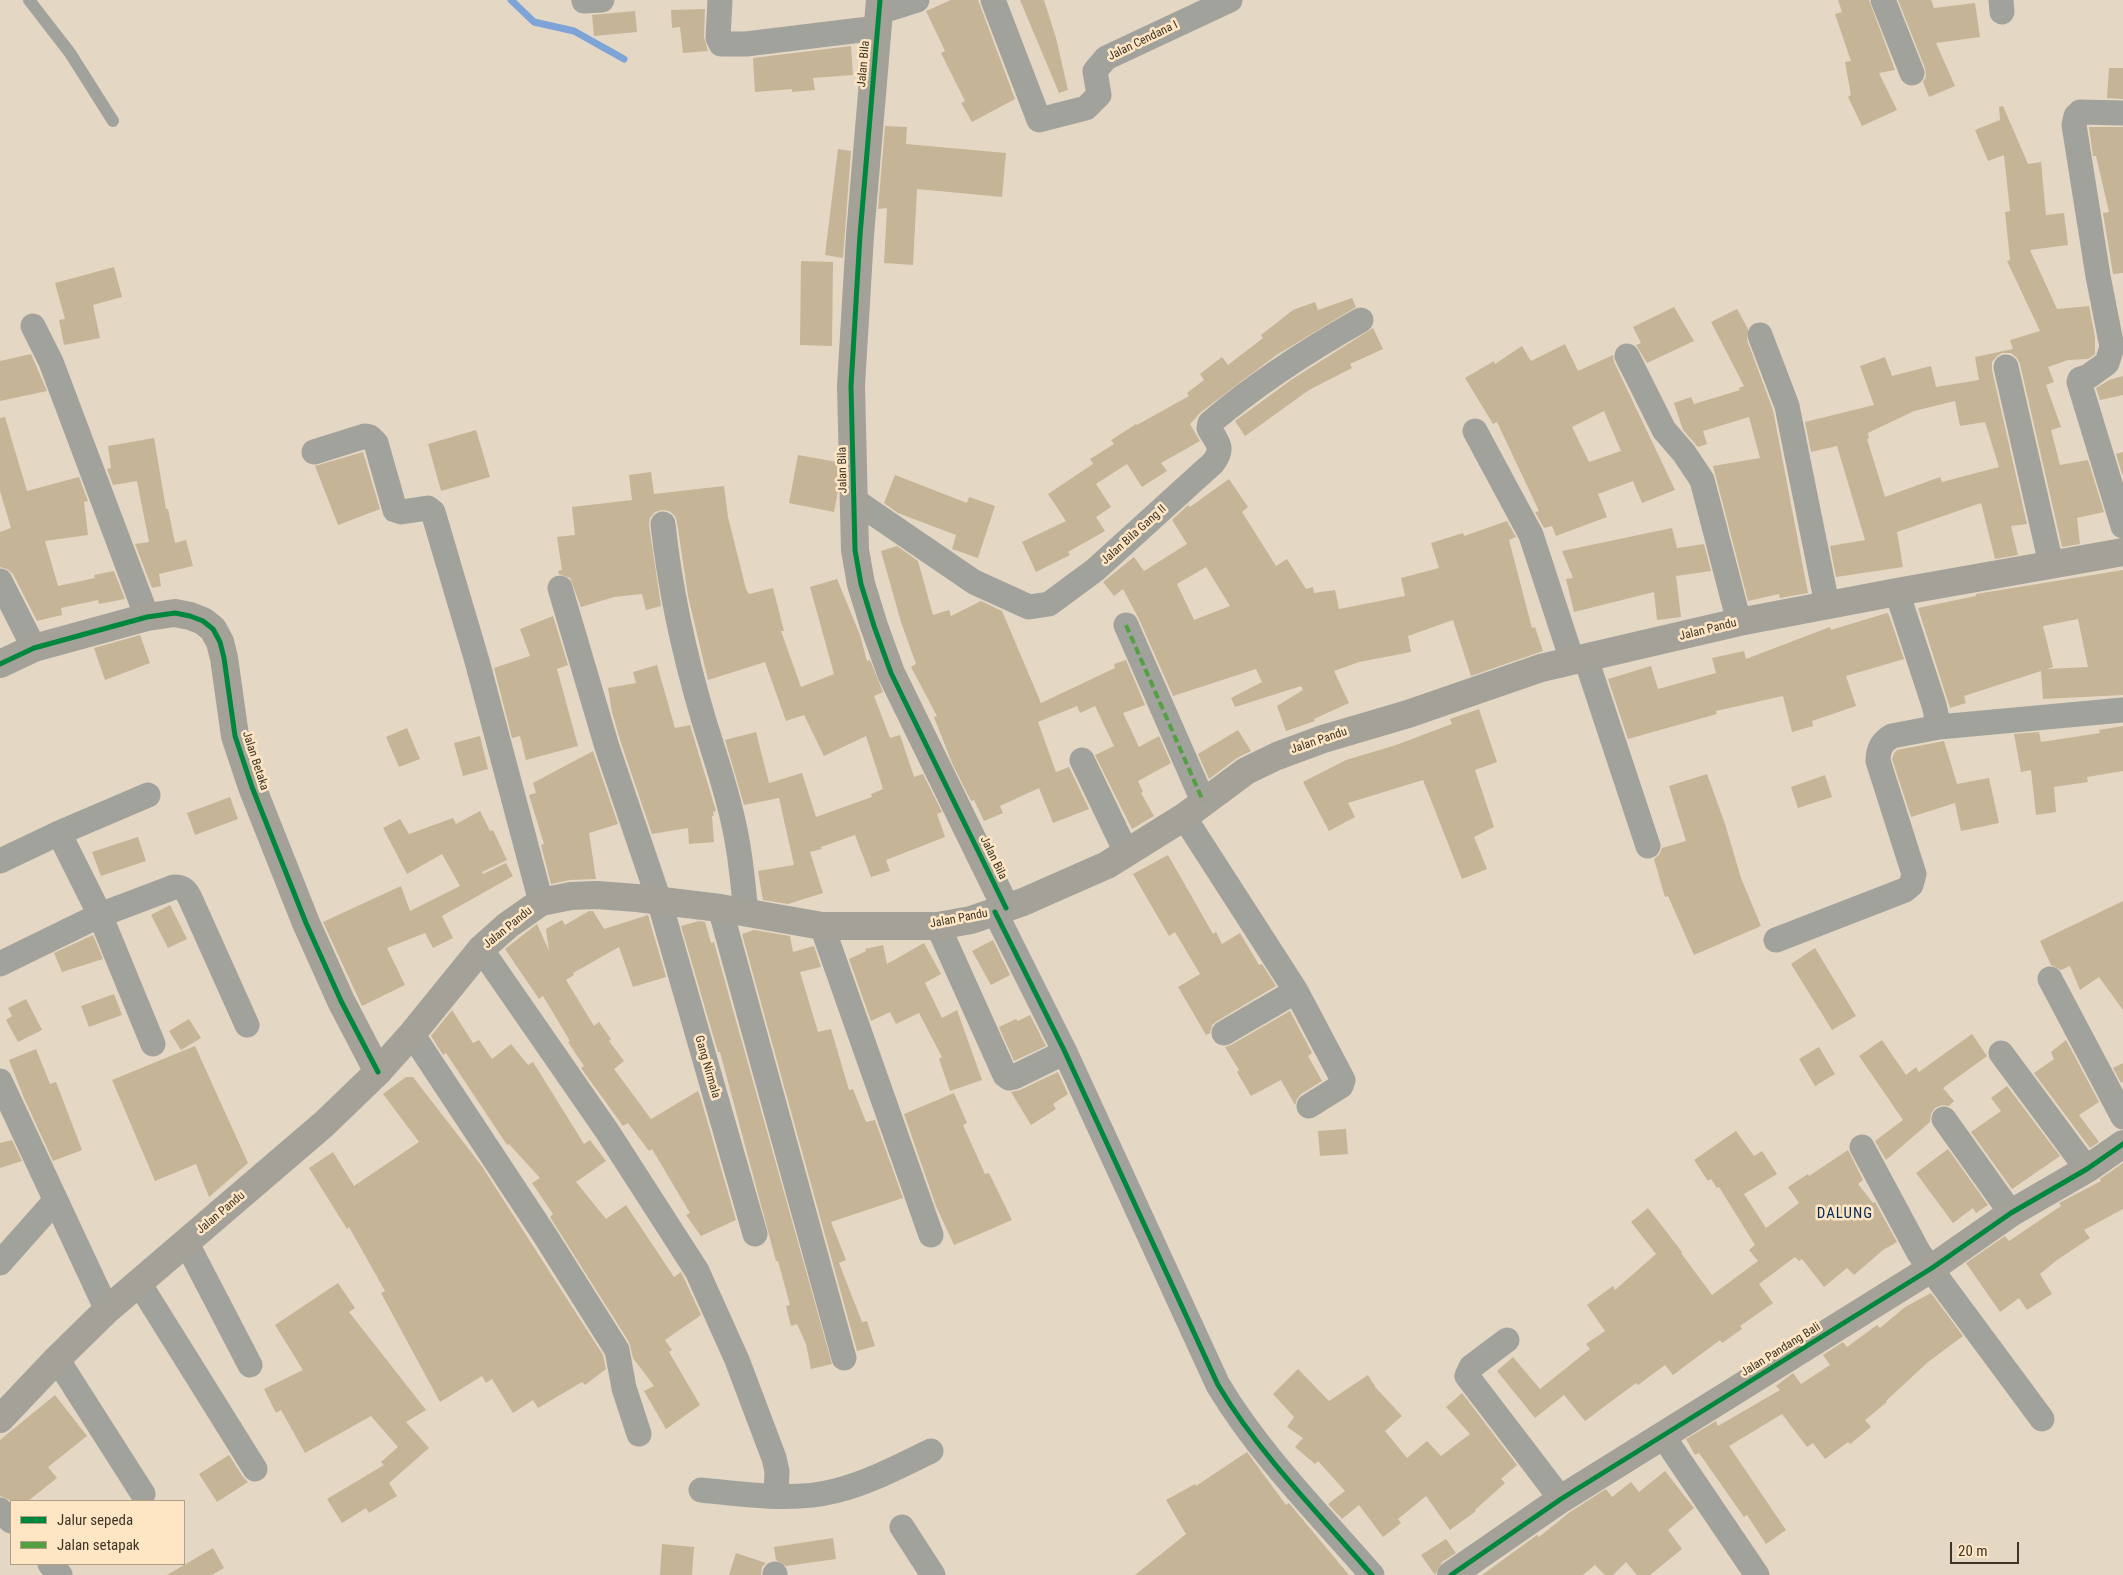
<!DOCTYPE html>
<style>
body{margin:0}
#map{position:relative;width:2123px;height:1575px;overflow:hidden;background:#e4d7c4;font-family:"Roboto Condensed",sans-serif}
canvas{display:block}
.legend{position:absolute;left:10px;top:1500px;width:175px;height:65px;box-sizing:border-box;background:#fee6c4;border:1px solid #b19f85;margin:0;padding:6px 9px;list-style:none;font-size:15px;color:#3e3527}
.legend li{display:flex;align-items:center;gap:10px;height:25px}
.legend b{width:25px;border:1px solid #b19f85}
.scale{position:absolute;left:1950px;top:1542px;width:69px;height:22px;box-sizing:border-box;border:2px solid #3e3527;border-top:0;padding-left:6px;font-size:15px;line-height:18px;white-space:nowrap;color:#3e3527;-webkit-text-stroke:4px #fee6c4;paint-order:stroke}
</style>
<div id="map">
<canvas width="2123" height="1575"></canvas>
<ul class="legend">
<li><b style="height:6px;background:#00873e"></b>Jalur sepeda</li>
<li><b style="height:6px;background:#539f41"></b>Jalan setapak</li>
</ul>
<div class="scale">20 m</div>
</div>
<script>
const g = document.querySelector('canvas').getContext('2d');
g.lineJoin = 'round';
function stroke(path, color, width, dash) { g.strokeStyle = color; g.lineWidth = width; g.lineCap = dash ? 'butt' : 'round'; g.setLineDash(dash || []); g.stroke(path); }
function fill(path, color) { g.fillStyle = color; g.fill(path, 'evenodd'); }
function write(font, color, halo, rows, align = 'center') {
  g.font = font + ' "Roboto Condensed",sans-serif'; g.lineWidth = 5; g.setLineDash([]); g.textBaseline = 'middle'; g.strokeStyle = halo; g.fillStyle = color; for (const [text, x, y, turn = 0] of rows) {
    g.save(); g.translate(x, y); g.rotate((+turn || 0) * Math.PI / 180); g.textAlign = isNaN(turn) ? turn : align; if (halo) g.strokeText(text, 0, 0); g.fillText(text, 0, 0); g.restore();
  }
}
stroke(new Path2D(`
 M511,0l23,22 40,9 50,28`), '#7ea4d7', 7);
fill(new Path2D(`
 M951,0h27l37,99 -43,23 -11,-19 4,-2 -24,-48 4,-2 -19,-40z
 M1020,0h24l12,38 12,52 -9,3z
 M1838,0h31l26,70 -16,3 18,37 -35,16 -14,-29 3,-2 -6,-33 6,-1 -16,-47 7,-2z
 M1898,0h33l3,8 41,-5 5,34 -44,6 19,43 -26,11 -6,-15 3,-6 -1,-8z
 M705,9l-1,28 4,14 -25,2 -3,-26 -8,1 -1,-18z
 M635,11l2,21 -43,4 -2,-21z
 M851,46l2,29 -40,3 2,12 -23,2v-3l-37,3 -2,-34z
 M2109,68h14v31l-16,-1z
 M2003,106l25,58 13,-2 5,53 18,-2 4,32 -38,5 27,59 32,-3 6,31v17l-7,5 -20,1 -20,7 6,15 -8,3 15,42 -10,3 9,35 28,-5 16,52 -27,6 3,26 -18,3 -42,-183 -3,-6 -6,-5h-9l-5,3 -5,6v8l35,154 -16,2 7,29 -23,4 -14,-56 -84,29 6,35 -67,10 -6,-31 35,-6 -28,-94 -26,6 -6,-30 69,-17 -14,-39 25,-9 7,19 39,-10 5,21 43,-7 -4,-23 38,-8 -3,-9 30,-9 -33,-70 3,-1 -5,-48 5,-1 -6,-56 -16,6 -13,-31 25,-10 -1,-13zM1955,401l5,25 25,-4 14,45 -57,15 -2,-5 -55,20 -18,-58 2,-1 -1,-5 46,-22z
 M885,126l22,1 -1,17 100,9 -4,44 -85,-8 -4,76 -29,-2 3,-55 -9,1z
 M2089,127h34v146l-10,1 -10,-61 6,-1 -13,-56h-3z
 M838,149l13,2 -8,107 -18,-3z
 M801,261l32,1 -1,84 -32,-1z
 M114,267l8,30 -29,8 7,33 -36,7 -5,-25 6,-1 -10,-36z
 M1352,298l4,9 -81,49 -74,56 -11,12 10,17 -39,22 6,8 -25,16 -15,-23 -31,20 15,23 -15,10 9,14 -37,21 2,3 -34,17 -14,-30 44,-21 -18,-27 45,-30 -3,-5 24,-15 -3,-4 25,-16 1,1 52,-29 -2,-3 17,-13 -4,-6 22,-17 6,8 35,-27 -2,-3 32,-25 22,-8 3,8z
 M1674,307l20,34 -47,22 -11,-18 5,-2 -8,-16z
 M1737,309l11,20 -1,11 26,70 35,183 -28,5 -1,-4 -31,7 -35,-135 47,-8 -11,-41 -46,14 4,13 -9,3 -15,-17 -9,-27 17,-6 3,7 46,-14 -1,-2 5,-2 -33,-64z
 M1373,328l10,21 -33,15 2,4 -43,22 -64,46 -10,-15 56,-41z
 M1565,344l13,27 35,-16 1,7 61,128 -33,13 -9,-22 -35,13 9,23 -51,19 -4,-10 -8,2 -9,-16 4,-1 -42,-89 -4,2 -28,-46 29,-17 1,3 27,-18 9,15zM1604,411l17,40 -32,11 -17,-35z
 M31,354l16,37 -47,10v-40z
 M2123,376v19l-23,5 -4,-12 13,-8z
 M5,417l22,74 52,-14 9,24 -4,1 4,33 -43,6 13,45 37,-8 -1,-3 20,-4 11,28 -26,5 -1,-4 -37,8 1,7 -25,6 -24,-47 -6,-5 -7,-2v-35l11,-4 -11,-37v-73z
 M476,430l14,47 -49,14 -13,-47z
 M154,438l12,71h2l7,34 11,-3 7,26 -34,8 2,12 -9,2 -17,-44 14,-2 -12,-61 -24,4 -6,-16 4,-1 -3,-22z
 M363,452l17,57 -42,16 -23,-59z
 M2123,452v25l-7,-23z
 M798,455l39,7 1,28 -4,22 -45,-9z
 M651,472l3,22 70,-8 4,31 18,72 3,5 24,-6 11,43h-3l20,56 33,-13 -24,-87 27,-8 23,56 7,26 3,-1 13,32 -9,4 16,42 10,-3 14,42 9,-3 19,38 -5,2 8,23 -59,23 4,11 -19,6 -16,-42 -34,12 1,2 -12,3 13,41 -35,11 -25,-4 -5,-29 36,-6 -15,-67 -35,7 -19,-65 31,-8 13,51 33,-10 14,44 56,-20 -1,-3 12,-5 -17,-53 -42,20 -20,-41 -18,6 -21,-59 -57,18 -20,-84 -11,-74 -2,-6 -6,-5 -7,-1 -7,2 -5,6 -1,7 12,81 -15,4 -4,-16 -28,3 -33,10 -11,-29 -11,-4 -1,-3 4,-1 -5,-33 18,-2 -3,-28 60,-7 -3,-25z
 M895,475l72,28 2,-6 26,9 -17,52 -26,-9 4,-14 -58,-22 -14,-10z
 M1229,479l19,28 -6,5 34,54 11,-7 19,30 7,-2 1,6 21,-3 4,19 66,-13 -4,-18 38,-10 -8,-25 32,-10 1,3 43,-15 9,16 -7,3 23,88 3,-1 8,24 -72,25 -18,-56 -45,16 3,16 -52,10 -25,9 15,32 -35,16 1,2 -29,10 -9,-25 26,-16 -2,-4 -66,21 -4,-9 31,-16 -6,-13 -83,27 -34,-77 -16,-30 -9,7 -11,-14 31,-25 10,14 43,-27 -15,-24 16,-15 2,2zM1206,567l24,39 -36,14 -17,-36z
 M1672,528l5,20 27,-4 7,27 -35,5 5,41 -24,3 -3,-28 -80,20 -8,-33 7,-1 -11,-27z
 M897,546l21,15 15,54 16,-5 2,6 30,-15 21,10 39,92 74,-35 -1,-4 12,-4 19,45 -22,8 16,34 20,-11 12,27 -33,18 5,11 -2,1 13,23 -22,13 -37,-74 19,-9 -19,-40 -15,7 -3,-7 -39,16 18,50 13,-5 20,42 -36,14 -14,-35 -39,18 3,7 -19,8 -10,-21 -3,1 -19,-38 -18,-46 3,-1 -26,-49 5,-3 -15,-42 -20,-71z
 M2123,570v125l-80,4 -2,-28 -77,25 2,7 -16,5 -32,-100 58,-12v-2zM2078,619l10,48 -41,2 6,-2 -10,-41z
 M1887,613l2,2 15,44 -58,17 10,30 -44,15 1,5 -21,6 -9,-36 -67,15 1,3 -89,25 -20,-60 43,-13 7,23 58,-16 -4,-15 32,-7 2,8 84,-32 1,3z
 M553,616l15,49 -11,4 21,77 -52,14 -6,-24 -8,2 -18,-70 36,-12 -10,-27z
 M140,635l10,28 -45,17 -11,-32z
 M657,665l18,63 15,-3 26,86 -3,1 1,4h-2l2,26 -25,2 -1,-16 -36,6 -31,-91 -9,-31 -4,-24 28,-5 -3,-11z
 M1479,709l18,53 -22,8 19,57 -20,10 13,32 -25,10 -39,-99 -75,23 7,14 -26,14 -26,-49 43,-22 50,-15 56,-21 -2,-5z
 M2123,726v45l-36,6 1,5 -34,5 2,25 -20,3 -5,-45 -10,2 -7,-38 25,-2 2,10 59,-9 -1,-3z
 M407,728l13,31 -21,8 -13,-30z
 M1238,730l13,21 -14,7 -28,21 -11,-25z
 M480,736l8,33 -25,7 -9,-33z
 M1944,741l13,43 32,-6 10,45 -38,8 -6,-28 -44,14 -19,-58 2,-6 3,-3z
 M593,751l25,73 -29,9 7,46 -26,1 -19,4 -10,-39 3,-1 -15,-49 7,-2 -3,-10z
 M1707,774l18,50 16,54 20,48 -67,29 -26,-59 -3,1 -11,-38 5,-4 3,-7 24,-7 -17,-55z
 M1825,775l7,22 -34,11 -7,-21z
 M230,797l8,22 -43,16 -8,-22z
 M480,811l10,20 3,-1 14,30 -25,12 1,2 23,-11 7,13 -71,40 11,22 -20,10 -8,-15 -38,15 18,37 -43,21 -39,-84 78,-36 9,25 50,-25 -18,-32 -35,20 -24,-46 17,-9 9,15 44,-16 3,6z
 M138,837l8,24 -45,15 -9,-24z
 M1168,855l45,79 3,-2 6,12 18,-11 19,32 3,-1 14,22 -59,35 -5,4 -2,8 -4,2 -28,-48 22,-13 -25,-42 -6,4 -36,-62z
 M2123,901v109l-24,-33 -19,13 -10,-24 -9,4 -10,-5 -11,-24z
 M170,905l17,34 -19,9 -17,-33z
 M589,911h4l11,18 44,-14 18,62 -33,10 -14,-40 -46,26 1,2 -8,5 28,46 5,-4 12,17 -2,2 15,20 -10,8 37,50 47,-28 2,5 36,124 -35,16 -15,-21 4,-2 -38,-64 -3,2 -21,-28 -5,3 -42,-58 3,-2 -16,-24 2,-1 -27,-45 -4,3 -34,-50 32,-25 12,27 -3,-22 16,-9 3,5z
 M699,921l6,1 6,21 3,-1 118,422 -21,5 -5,-25 -9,-20 -6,2 -5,-20 4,-1 -12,-44h-2l-7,-26 -49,-183h-2l-37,-126z
 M754,930l36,6 3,16 21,-6 7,21 -21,5 18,60 13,-3 18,61 4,-1 13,33 9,-2 28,78 -72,24 15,38 -7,3 23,59 5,-1 8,25 -18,5 -115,-417z
 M93,935l10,24 -41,13 -8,-19z
 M993,940l17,35 -19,10 -19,-34z
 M924,943l17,31 -16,9 17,35 15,-8 25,70 -32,11 -11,-32 3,-2 -23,-44 -23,11 -6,-12 -19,9 -22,-62 17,-8 -1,-2 18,-4 4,19z
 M1815,948l41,68 -24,14 -41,-66z
 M114,994l8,21 -33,12 -8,-21z
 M26,999l16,31 -24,12 -12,-22 6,-4 -4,-8z
 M452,1010l21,33 6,-3 13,19 19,-15 17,21 5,-3 51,82 6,-4 16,21 -30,21 30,37 20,-14 48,72 7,-5 3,6 17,37 -36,25 7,10 -3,2 31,53 -34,24 -22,-38 10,-5 -21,-28 -4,-16 -79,-125 3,-3 -21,-31 8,-5 -31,-34 -2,1 -61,-92 -3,2 -12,-19z
 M1290,1011l22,42 -4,3 14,25 -21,13 -4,5 -2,6 -14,-25 -30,16 -14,-24 2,-2 -14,-23 6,-2z
 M1030,1015l16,31 -32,15 -15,-34 17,-8 2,2z
 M189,1019l12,19 -20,12 -12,-19z
 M1972,1034l15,22 -44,32 11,13 -5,5 -7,-1 -7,3 -4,6 -1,8 -44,38 -11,-19 28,-21 -44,-64 23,-16 24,35 10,-8 3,5z
 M2066,1040l33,62 -20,13 20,27 -9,6 -56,-75 20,-14 -3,-7z
 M195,1046l53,117 -39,34 -13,-33 -41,17 -43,-101z
 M1819,1047l16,27 -20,12 -16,-27z
 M36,1049l14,35 6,-2 26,68 -29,11 -29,-63 -15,-38z
 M2123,1063v19l-2,1 -8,-15z
 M1058,1072l10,22 -15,10 3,5 -25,16 -20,-33 9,-2z
 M406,1077h7l68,88 122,190 3,14 -21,16 -3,-3 -44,26 -5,-8 -20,13 -21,-34 -6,4 -4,-7 -42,26 -59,-109 4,-2 -36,-64 -2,2 -38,-61 24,-16 21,34 65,-44 -36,-48z
 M2007,1086l53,70 -48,33 -41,-57 30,-21 -10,-13z
 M954,1093l13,30 -4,2 22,49 4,-1 23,47 -58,25 -18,-39 -32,-92z
 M1346,1129l2,25 -28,2 -2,-25z
 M1736,1131l18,25 8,-5 15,23 -33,20 22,34 33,-25 -11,-16 20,-13 1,2 39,-26 15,30 -5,4 15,19 2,-1 22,40 -14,8 -29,25 -7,-7 -23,19 -22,-28 -3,2 -4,-4 -36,27 14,19 -33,23 2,3 -20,14 -2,-3 -47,35 -8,-10 -27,20 -2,-2 -51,38 -21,-26 -29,23 -38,-47 16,-14 27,32 50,-40 -4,-5 19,-13 -18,-26 26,-19 2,4 41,-36 -25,-32 17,-14 34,44 -1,1 31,42 46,-34 -9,-11 6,-5 -36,-58 -2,1 -6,-9 -3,2 -14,-21z
 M12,1140l10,21 -22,7v-25z
 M1948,1149l40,56 -12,8 -3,-5 -20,15 -37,-50z
 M2123,1163v46l-39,21 6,8 -33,22 -17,14 12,20 -25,16 -8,-12 -19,14 -34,-49 39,-27 4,5 52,-35 -2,-3 42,-22 -1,-2z
 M338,1283l17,25 -6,4 77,98 -20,12 23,26 -40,35 8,13 -28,17 -3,-5 -24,15 -15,-24 57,-34 -3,-3 17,-15 -27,-31 -66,37 -24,-43 -5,3 -12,-24 39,-19 -28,-45z
 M1931,1293l32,43 -35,26 -42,39 1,1 -22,18 6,7 -21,17 -2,-2 -23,17 -12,-16 -6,4 -25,-33 -53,32 57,84 -20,14 -19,-29 -3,2 -45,-64 -4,2 -9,-16 30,-18 2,5 62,-36 -4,-4 17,-13 8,11 29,-19 -7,-10 20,-13 4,5 30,-22 3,3 25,-21z
 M1298,1369l31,32 39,-26 8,13 26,28 -17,15 22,27 20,-17 14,15 29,-22 -24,-27 16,-14 55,72 -16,14 4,4 -30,27 1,1 -26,19 -24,-34 -28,23 3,4 -18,14 -24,-32 -17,14 -14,-15 17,-13 -27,-30 -3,3 -20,-17 8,-9 -16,-11 7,-10 -21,-23z
 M55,1395l32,41 -39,31 9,11 -29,23h-16l-12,-5v-56z
 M1247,1452l39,53 3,-2 60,72h-214l51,-41 -20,-34 29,-16 1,2z
 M229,1455l14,22 5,5 -31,20 -18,-28z
 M1665,1471l29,37 -26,22 14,19 -32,26h-13l-11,-13 -13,13h-8l-10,-10 -12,10h-101l55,-40 2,2 31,-25 36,-23 6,8 19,-15 8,10z
 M833,1538l3,21 -50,7 -10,-6 -2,-13z
 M1446,1539l10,14 -14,9 -7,13 -14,-20z
 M662,1544l32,3 -2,28h-32z
 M213,1548l11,20 -12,7h-45z
 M736,1553l30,10 -4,4 -1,8h-32z`), '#c6b497');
stroke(new Path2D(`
 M29,0l41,53 43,68`), '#a2a29c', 12);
stroke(new Path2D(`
 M720,0l-2,38 3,6h25l131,-16
 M993,0l46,120 47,-12 13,-13 -4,-24 11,-13 124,-58
 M1883,0l29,73
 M2001,0l1,12
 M584,1l18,-1
 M879,12l38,-12
 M2123,113l-43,-1 -4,4 -2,9 24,151 14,71 -5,16 -18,13 -9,3 -1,3 44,144
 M33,326l18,36 96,255
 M1760,335l27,71 40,198
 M1627,356l37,74 20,23 18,27 37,142
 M2006,367l45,197
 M1475,431l56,104 41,125
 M314,452l51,-16 5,1 6,6 19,67 6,2 27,-4 5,4 44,149 64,241
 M854,500l120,82 55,25 20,-3 46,-34 118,-107c12,-16 4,-20 -4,-35l1,-5c46,-39 98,-73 151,-103
 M663,524c7,66 22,133 41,197 11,36 24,72 31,109 6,27 8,56 11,83
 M0,581l34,67
 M560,588l47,159 52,153 96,334
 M1897,592l37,113 5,22
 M1126,625l77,176
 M1586,659l62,187
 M1082,760l45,94
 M1184,817l112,174 47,89 -2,6 -32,20
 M59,833l41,82 53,129
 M0,861l59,-28 89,-38
 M720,908l124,450
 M995,912l69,138 154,335c42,70 101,129 154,190
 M822,926l109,309
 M938,926l67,149 4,3 5,-1 41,-20
 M1776,940l129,-50 6,-5 3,-11 -36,-113c0,-11 3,-19 14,-25l47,-9 184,-17
 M481,949l126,182 90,140 40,89 37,98 3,13 -1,25
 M0,964l100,-49 74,-28c9,0 12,3 16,11l57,127
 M2050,979l73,138
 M1224,1033l72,-42
 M412,1034l132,200 73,116 7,38 15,46
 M2001,1053l86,116
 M0,1081l107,229
 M1944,1119l67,94
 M1862,1147l57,106 123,166
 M186,1242l64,123
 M0,1263l55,-62
 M139,1283l116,186
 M1507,1340l-36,27 -4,9 94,123
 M57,1359l86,135
 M1663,1436l94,139
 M701,1490c44,4 91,12 134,1 33,-8 65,-25 96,-40
 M0,1510l11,11
 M902,1527l31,48
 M50,1564l10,11
 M775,1574v1`), '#a2a29c', 25);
stroke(new Path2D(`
 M880,0l-20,235 -9,151 4,164 6,34 13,42 17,47 115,235
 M0,664l34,-16 113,-31 28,-4 15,3 13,5 10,8 7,13 4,16 11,78 17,51 54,136 35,78 37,71
 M0,1419l57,-60 50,-49 217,-186 54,-52 34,-38 69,-85 27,-24 33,-23 30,-6 26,-1 40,3 83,10 102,18h116l33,-6 52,-18 84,-37 77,-48 62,-46 31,-15 46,-17 85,-25 133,-46 198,-46 158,-30 226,-40
 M1451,1575l110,-76 371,-231 79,-55 76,-44 36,-25`), '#a3a198', 28);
stroke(new Path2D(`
 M1126,625l77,176`), '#539f41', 4, [8, 4]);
stroke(new Path2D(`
 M880,0l-20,235 -9,151 4,164 6,34 13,42 17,47 115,235
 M0,664l34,-16 113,-31 28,-4 15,3 13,5 10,8 7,13 4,16 11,78 17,51 54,136 35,78 37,71
 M995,912l69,138 154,335c42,70 101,129 154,190
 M1451,1575l110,-76 371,-231 79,-55 76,-44 36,-25`), '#00873e', 5);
write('12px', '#3e3527', '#fee6c4', [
 ["Jalan Cendana I",1143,41,-26],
 ["Jalan Bila",864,64,-85],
 ["Jalan Bila",843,470,-91],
 ["Jalan Bila Gang II",1134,535,-42],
 ["Jalan Pandu",1708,630,-14],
 ["Jalan Pandu",1319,741,-19],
 ["Jalan Betaka",255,761,72],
 ["Jalan Bila",993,858,64],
 ["Jalan Pandu",959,919,-11],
 ["Jalan Pandu",508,928,-39],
 ["Gang Nirmala",707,1067,74],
 ["Jalan Pandu",221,1213,-40],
 ["Jalan Pandang Bali",1781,1350,-32]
]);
g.letterSpacing = '1px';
write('15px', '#02295c', '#fee6c4', [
 ["DALUNG",1845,1214]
]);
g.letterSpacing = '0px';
</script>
